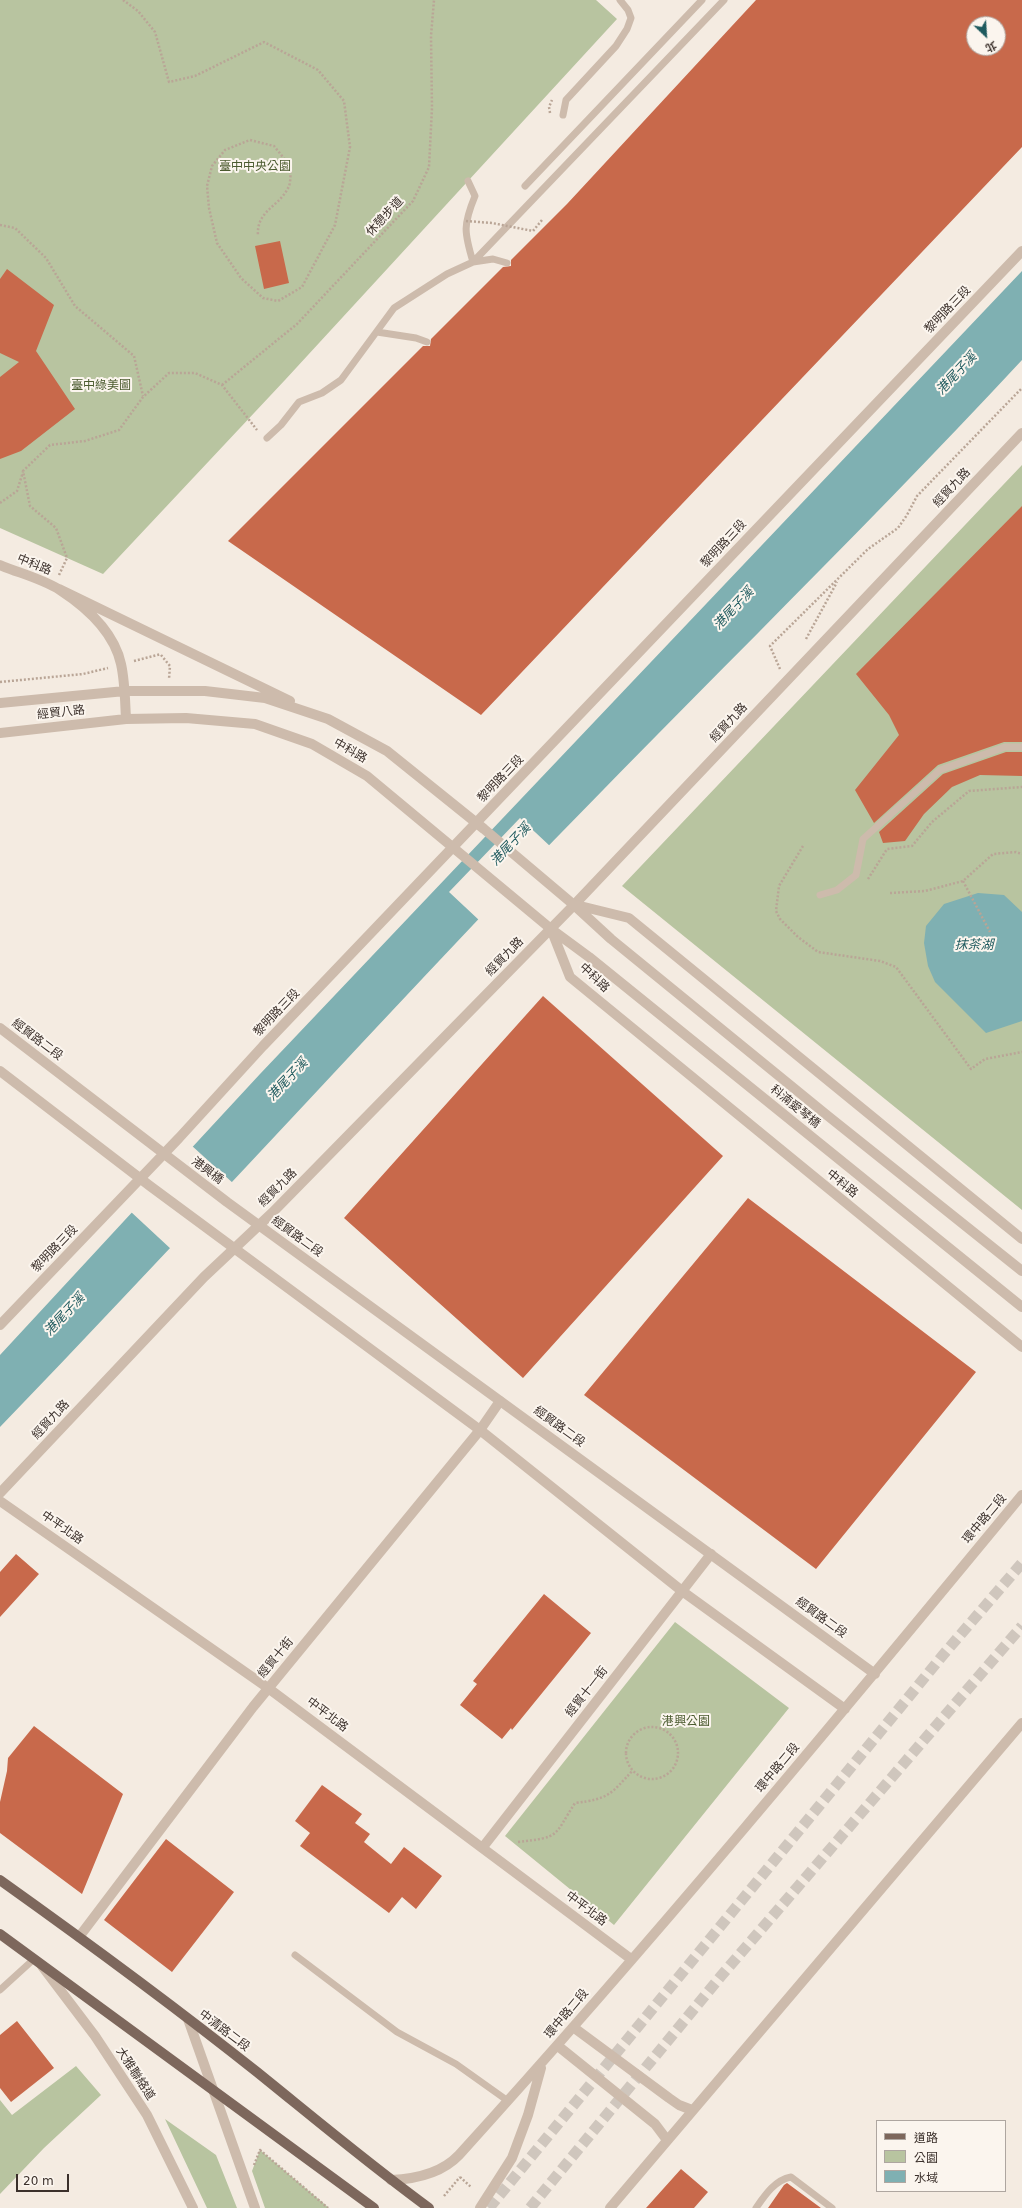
<!DOCTYPE html>
<meta charset="utf-8">
<style>
body{margin:0}
#map{position:relative;width:1022px;height:2208px;overflow:hidden;background:#f4ebe1;font-family:"DejaVu Sans","Noto Sans TC",sans-serif}
canvas{display:block}
.legend{position:absolute;left:876px;top:2120px;width:130px;height:72px;box-sizing:border-box;background:#fbf5ee;border:1px solid #aea6a0;margin:0;padding:5px 7px;list-style:none;font-size:12px;color:#3b302b}
.legend li{display:flex;align-items:center;gap:8px;height:20px}
.legend b{width:20px;border:1px solid #aea6a0}
.north{position:absolute;left:966px;top:16px;width:40px;height:40px;box-sizing:border-box;background:#fbf5ee;border:1px solid #aea6a0;border-radius:50%;rotate:155deg;font-size:11px;font-weight:700;line-height:16px;text-align:center;color:#3b302b}
.north::after{content:'';display:block;margin:auto;width:14px;height:18px;background:#1f5a5e;clip-path:polygon(50% 0,100% 100%,50% 72%,0 100%)}
.scale{position:absolute;left:16px;top:2174px;width:53px;height:18px;box-sizing:border-box;border:2px solid #3b302b;border-top:0;padding-left:5px;font-size:12px;line-height:14px;white-space:nowrap;color:#3b302b;-webkit-text-stroke:3px #fbf5ee;paint-order:stroke}
</style>
<div id="map">
<canvas width="1022" height="2208"></canvas>
<ul class="legend">
<li><b style="height:5px;background:#7d675c"></b>道路</li>
<li><b style="height:11px;background:#b8c4a0"></b>公園</li>
<li><b style="height:11px;background:#7fb0b2"></b>水域</li>
</ul>
<div class="north">北</div>
<div class="scale">20 m</div>
</div>
<script>
const g = document.querySelector('canvas').getContext('2d');
g.lineJoin = 'round';
function fill(path, color) { g.fillStyle = color; g.fill(path, 'evenodd'); }
function stroke(path, color, width, dash) { g.strokeStyle = color; g.lineWidth = width; g.lineCap = dash ? 'butt' : 'round'; g.setLineDash(dash || []); g.stroke(path); }
function write(font, color, halo, rows, align = 'center') {
  g.font = font + ' "DejaVu Sans","Noto Sans TC",sans-serif'; g.lineWidth = 4; g.setLineDash([]); g.textBaseline = 'middle'; g.strokeStyle = halo; g.fillStyle = color; for (const [text, x, y, turn = 0] of rows) {
    g.save(); g.translate(x, y); g.rotate((+turn || 0) * Math.PI / 180); g.textAlign = isNaN(turn) ? turn : align; if (halo) g.strokeText(text, 0, 0); g.fillText(text, 0, 0); g.restore();
  }
}
fill(new Path2D(`
 M0,0h596l21,19 -332,361 -182,194 -103,-46z
 M1022,465v745l-400,-324z
 M675,1622l114,86 -175,217 -109,-89z
 M76,2066l25,29 -57,53 -44,46v-94l12,15z
 M165,2119l51,36 21,53h-30z
 M260,2150l69,58h-64l-13,-37z`), '#b8c4a0');
fill(new Path2D(`
 M1022,271v89c-174,187 -358,364 -533,548 -164,173 -324,348 -489,519v-72l260,-281z
 M978,893l26,2 18,17v109l-36,12 -51,-51 -7,-16 -4,-23 2,-17 18,-22z`), '#7fb0b2');
fill(new Path2D(`
 M520,818l31,29 -71,74 -31,-29z
 M191,1145l43,39 -62,66 -42,-39z`), '#f4ebe1');
fill(new Path2D(`
 M756,0h266v147l-541,568 -253,-174 195,-195h7l1,-7 72,-72 8,-1v-6l56,-56zM974,24h24v24h-24z
 M280,241l9,42 -25,6 -9,-43z
 M7,269l47,36 -18,46 39,58 -54,42 -21,8v-82l19,-15 -19,-9v-74z
 M1022,506v236h-18l-66,23 -64,58 -19,-33 44,-55 -10,-20 -33,-41z
 M1006,752h16v24l-42,-1 -28,12 -28,27 -19,27 -22,2 -4,-11 64,-58z
 M543,996l180,160 -200,222 -179,-160z
 M748,1198l228,174 -160,197 -232,-174z
 M16,1554l23,20 -39,43v-45z
 M544,1594l47,39 -79,97 -1,-2 -9,11 -42,-34 17,-21 -4,-3z
 M34,1726l89,68 -41,100 -82,-61v-31l7,-31 1,-13z
 M322,1785l40,29 -7,9 15,11 -6,8 27,22 13,-17 38,29 -26,33 -14,-12 -13,16 -89,-67 10,-13 -15,-12z
 M166,1839l68,53 -62,80 -68,-52z
 M17,2021l37,47 -43,34 -11,-14v-53z
 M681,2169l27,23 -14,16h-48z
 M787,2183l34,25h-53l16,-23z`), '#c8694b');
stroke(new Path2D(`
 M489,2208l454,-553 79,-92
 M530,2208l191,-232 301,-350`), '#cfc6bd', 11, [11, 5.5]);
stroke(new Path2D(`
 M123,0l15,11 17,21 14,50 26,-6 69,-34 54,28 26,31 6,46 -15,78 -33,62 -24,14 -15,-3 -22,-20 -24,-35 -8,-35 -2,-22 5,-20 13,-16 25,-10 24,6 17,21c-1,6 0,14 -2,19 -9,21 -33,24 -31,50
 M550,113l-1,-6 3,-7
 M0,225l15,3 31,30 29,48 59,50 9,40
 M222,385l75,-61 116,-123 16,-34 3,-59 -1,-72 3,-36
 M0,503l17,-12 6,-19
 M59,575l8,-17 -11,-30 -26,-22 -7,-35 27,-26 35,-4 34,-11 24,-33 26,-24h26l27,12 35,45
 M806,639l31,-57
 M161,655l9,11 -1,13
 M134,661l27,-7
 M780,669l-10,-23 98,-97 30,-21 9,-13 10,-19 105,-108
 M0,682l83,-8 25,-6
 M803,846l-24,40 -3,25 4,8 18,18 20,15 62,9 16,6 75,102 14,-10 37,-7
 M868,879l19,-30 25,-3 20,-24 37,-31 53,-4
 M963,881l27,51
 M890,893l35,-2 38,-10 30,-27 23,-2 6,2
 M626 1753a26 26 0 1 1 52 0a26 26 0 1 1-52 0Z
 M518,1842c43,-5 35,-5 57,-39 34,-4 36,-9 58,-33
 M254,2165l6,-15 68,58
 M460,2177l11,10
 M444,2196l16,-19`), '#b9a596', 2.5, [2, 2]);
stroke(new Path2D(`
 M563,115l3,-15 50,-54 11,-17 4,-11 -3,-8 -8,-10
 M525,186l177,-186
 M473,262l251,-262
 M473,262l20,-3 14,4
 M377,332l39,6 11,4
 M267,438l14,-13 18,-23 23,-9 19,-13 53,-72 53,-34 26,-12c-9,-30 -10,-37 2,-66l-7,-15
 M820,895l17,-5 19,-15 7,-36 77,-69 65,-23h17
 M295,1955l102,77 59,32 52,37
 M0,1990l34,-31
 M756,2208c9,-13 19,-28 35,-31l41,31`), '#cdbbac', 7);
stroke(new Path2D(`
 M0,1493l204,-216 68,-64 302,-308 448,-472
 M0,1501l268,187 363,271
 M483,1847l228,-293
 M79,1937l174,-230 227,-277 20,-29`), '#cdbbac', 10);
stroke(new Path2D(`
 M0,565c19,8 43,14 60,25 26,17 54,42 61,74 4,18 4,37 5,55
 M59,589l231,112
 M0,703l125,-12h80l60,7 63,21 59,32 97,78 90,76 37,34 217,177 194,155
 M0,733l126,-14 60,-1 69,6 57,20 55,32 184,153 38,28 433,350
 M576,905l53,13 393,321
 M551,929l19,48 452,370
 M0,1028l227,174 648,472
 M0,1071l150,115 330,244 202,161 163,118
 M0,1325l179,-187 84,-92 759,-795
 M42,1966l53,70 52,79 46,93
 M188,2019l67,189
 M573,2027l96,71 10,7 13,5
 M558,2046l97,78 12,16
 M391,2180c24,-1 50,-6 68,-25 194,-214 379,-437 563,-660
 M480,2208l32,-50 16,-43 13,-47
 M610,2208l412,-485`), '#cdbbac', 10);
stroke(new Path2D(`
 M0,1880c87,62 174,126 257,192 57,46 113,93 172,136
 M0,1934l374,274`), '#7d675c', 10);
stroke(new Path2D(`
 M466,221l26,2 41,8 9,-11`), '#b9a596', 2.5, [2, 2]);
write('12px', '#4a5a2e', '#fbf5ee', [
 ["臺中中央公園",255,167],
 ["臺中綠美圖",101,386],
 ["港興公園",686,1722]
]);
write('12px', '#3b302b', '#fbf5ee', [
 ["休憩步道",385,217,-47],
 ["黎明路三段",948,310,-46],
 ["經貿九路",952,488,-47],
 ["黎明路三段",724,544,-47],
 ["中科路",34,565,22],
 ["經貿八路",61,713,-6],
 ["經貿九路",729,723,-47],
 ["中科路",350,751,30],
 ["黎明路三段",501,779,-46],
 ["經貿九路",505,957,-46],
 ["中科路",594,978,43],
 ["黎明路三段",277,1013,-46],
 ["經貿路二段",37,1040,37],
 ["科湳愛琴橋",795,1107,39],
 ["港興橋",207,1171,37],
 ["中科路",842,1184,39],
 ["經貿九路",278,1188,-45],
 ["經貿路二段",297,1237,36],
 ["黎明路三段",55,1249,-46],
 ["經貿九路",51,1420,-47],
 ["經貿路二段",559,1427,36],
 ["環中路二段",985,1519,-50],
 ["中平北路",62,1528,35],
 ["經貿路二段",821,1618,36],
 ["經貿十街",276,1658,-51],
 ["經貿十一街",587,1692,-52],
 ["中平北路",327,1715,37],
 ["環中路二段",778,1768,-50],
 ["中平北路",586,1909,37],
 ["環中路二段",567,2014,-50],
 ["中清路二段",224,2031,37],
 ["大雅聯絡道",135,2074,57]
]);
write('italic 13px', '#1f5a5e', '#fbf5ee', [
 ["港尾子溪",957,374,-47],
 ["港尾子溪",734,609,-47],
 ["港尾子溪",511,845,-47],
 ["抹茶湖",974,946],
 ["港尾子溪",288,1080,-47],
 ["港尾子溪",65,1315,-47]
]);
</script>
